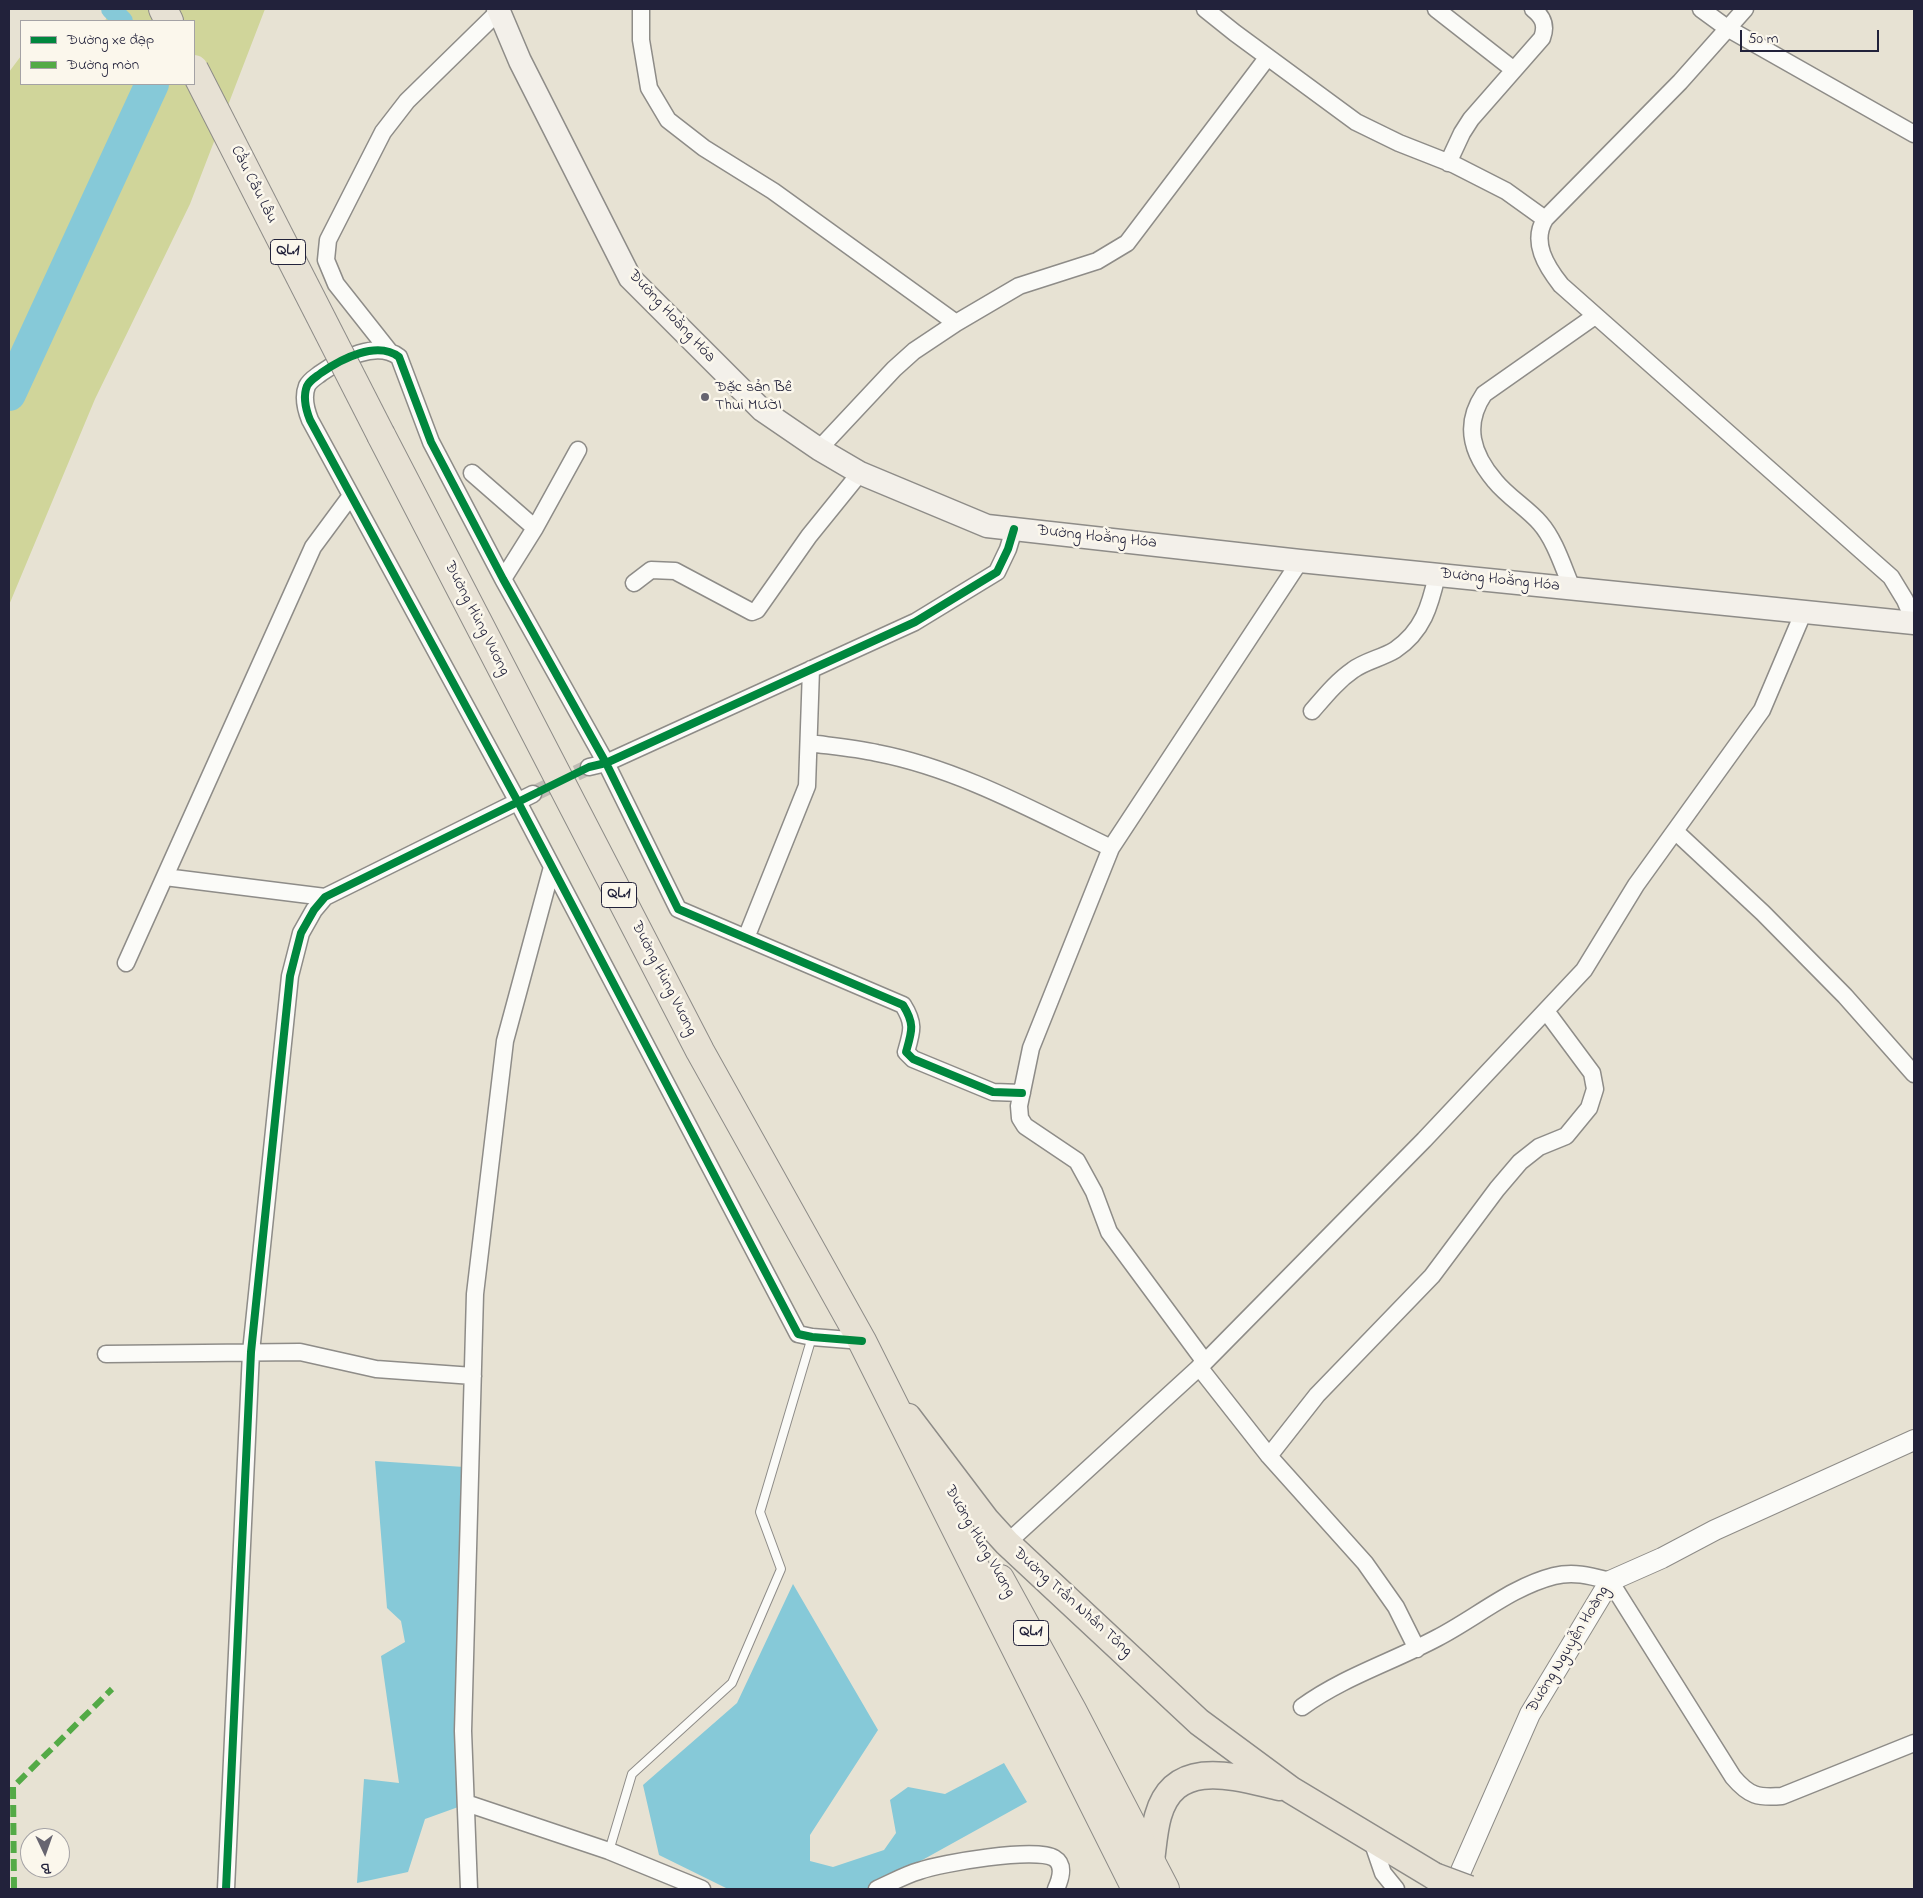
<!DOCTYPE html>
<meta charset="utf-8">
<style>
body{margin:0}
#map{position:relative;width:1923px;height:1898px;overflow:hidden;background:#e7e2d3;font-family:"Indie Flower",sans-serif}
canvas{display:block}
.frame{position:absolute;inset:0;border:10px solid #22223b;pointer-events:none}
.legend{position:absolute;left:20px;top:20px;width:175px;height:65px;box-sizing:border-box;background:#fbf7ec;border:1px solid #a4a2a5;margin:0;padding:6px 9px;list-style:none;font-size:15px;color:#22223b}
.legend li{display:flex;align-items:center;gap:10px;height:25px}
.legend b{width:25px;border:1px solid #a4a2a5}
.north{position:absolute;left:20px;top:1828px;width:50px;height:50px;box-sizing:border-box;background:#fbf7ec;border:1px solid #a4a2a5;border-radius:50%;rotate:177deg;font-size:14px;font-weight:700;line-height:20px;text-align:center;color:#22223b}
.north::after{content:'';display:block;margin:auto;width:18px;height:22px;background:#676570;clip-path:polygon(50% 0,100% 100%,50% 72%,0 100%)}
.scale{position:absolute;left:1740px;top:30px;width:139px;height:22px;box-sizing:border-box;border:2px solid #22223b;border-top:0;padding-left:6px;font-size:15px;line-height:18px;white-space:nowrap;color:#22223b;-webkit-text-stroke:4px #fbf7ec;paint-order:stroke}
</style>
<div id="map">
<canvas width="1923" height="1898"></canvas>
<div class="frame"></div>
<ul class="legend">
<li><b style="height:6px;background:#00873e"></b>Đường xe đạp</li>
<li><b style="height:6px;background:#53aa46"></b>Đường mòn</li>
</ul>
<div class="north">B</div>
<div class="scale">50 m</div>
</div>
<script>
const g = document.querySelector('canvas').getContext('2d');
g.lineJoin = 'round';
function fill(path, color) { g.fillStyle = color; g.fill(path, 'evenodd'); }
function stroke(path, color, width, dash) { g.strokeStyle = color; g.lineWidth = width; g.lineCap = dash ? 'butt' : 'round'; g.setLineDash(dash || []); g.stroke(path); }
function write(font, color, halo, rows, align = 'center') {
  g.font = font + ' "Indie Flower",sans-serif'; g.lineWidth = 5; g.setLineDash([]); g.textBaseline = 'middle'; g.strokeStyle = halo; g.fillStyle = color; for (const [text, x, y, turn = 0] of rows) {
    g.save(); g.translate(x, y); g.rotate((+turn || 0) * Math.PI / 180); g.textAlign = isNaN(turn) ? turn : align; if (halo) g.strokeText(text, 0, 0); g.fillText(text, 0, 0); g.restore();
  }
}
fill(new Path2D(`
 M110,9h155l-75,195 -95,195 -86,206v-533l12,-16v28h173v-63h-89z`), '#d0d59a');
fill(new Path2D(`
 M375,1461l89,6 -3,339 -36,13 -17,53 -51,11 7,-104 35,4 -18,-127 24,-14 -4,-21 -14,-13z
 M793,1584l85,146 -68,105v26l23,6 51,-17 12,-17 -6,-33 18,-13 37,7 59,-31 23,39 -157,87h-142l-69,-34 -16,-70 94,-82z`), '#86c9d8');
stroke(new Path2D(`
 M111,9l12,12`), '#86c9d8', 20);
stroke(new Path2D(`
 M9,394l143,-310`), '#86c9d8', 34);
stroke(new Path2D(`
 M533,794l56,-27`), '#c0bcb5', 16, [16, 8]);
const service = new Path2D(`
 M609,1851l23,-77 100,-91 49,-114 -21,-57 52,-175`);
const minor = new Path2D(`
 M641,9v31l8,48 19,32 36,28 69,43 183,132
 M1205,9l30,24 121,89 43,21 56,22 51,26 39,28
 M1436,9l78,61
 M1701,9l26,19 187,106
 M1745,9l-65,73 -135,137c-14,23 1,47 16,66l330,292 14,23 9,21
 M1448,163l14,-30 9,-14 71,-81c5,-13 1,-21 -9,-29
 M389,351l-53,-67 -10,-24 2,-20 55,-108 24,-31 92,-90
 M819,449l75,-80 20,-18 42,-28 63,-37 78,-25 30,-18 140,-185
 M472,473l63,55
 M503,579l32,-51 43,-78
 M634,583l17,-13 24,1 77,41 5,-2 52,-74 51,-63
 M1572,588c-9,-21 -17,-48 -32,-65 -13,-15 -32,-26 -45,-42 -23,-27 -32,-56 -11,-87l111,-78
 M1312,711c13,-15 25,-30 41,-41 12,-9 29,-12 42,-20 28,-19 35,-44 42,-75
 M809,743c22,3 46,5 68,10 83,16 159,59 234,95
 M589,767l17,-4 309,-141 82,-50 11,-23 6,-20
 M1675,831l88,82 82,83 69,78
 M165,877l160,20
 M746,938l61,-152 4,-117
 M126,963l187,-416 37,-50
 M862,1341l-50,-4 -14,-3 -280,-532 -208,-382c-4,-10 -7,-24 -3,-34 3,-6 9,-9 14,-13 20,-14 56,-33 78,-16l32,85 72,137 103,184 72,146 225,96c12,19 9,26 3,47l7,7 80,33 29,1
 M106,1354l194,-2 76,17 97,7
 M1205,1362l-96,-130 -15,-40 -17,-31 -52,-35 -5,-8 -1,-12 12,-58 80,-200 189,-287
 M1199,1367l70,89 96,107 31,44 21,42
 M1269,1456l48,-61 115,-119 65,-87 23,-27 19,-15 27,-11 23,-28 6,-19 -3,-16 -46,-62
 M1007,1543l198,-181 219,-222 160,-170 52,-85 126,-175 42,-99
 M1302,1707c41,-30 90,-45 135,-69 39,-20 74,-51 117,-62 20,-5 37,0 56,5l123,196c16,19 25,21 49,19l132,-53
 M466,1803l143,48 93,38
 M1371,1838l12,35 13,16
 M226,1889l25,-537 39,-376 11,-43 13,-23 11,-13 208,-103
 M469,1889l-6,-158 12,-437 30,-253 47,-174
 M877,1889c14,-6 28,-14 42,-18 22,-8 117,-24 135,-13 12,7 6,22 2,31`);
const tertiary = new Path2D(`
 M1453,1889l77,-175 80,-133 52,-23 53,-28 199,-90`);
const secondary = new Path2D(`
 M498,9l22,52 110,217 132,132 57,39 41,24 127,53 313,35 614,62`);
const primary = new Path2D(`
 M908,1417l78,103 21,23 192,179 92,68 143,86
 M1151,1861c2,-15 3,-31 7,-45 17,-60 78,-39 122,-29`);
const trunk = new Path2D(`
 M163,9l6,12
 M381,435l319,616 162,290 274,548
 M1000,1579l72,131 93,179`);
stroke(service, '#8e8c88', 10);
stroke(minor, '#8e8c88', 19);
stroke(tertiary, '#8e8c88', 22);
stroke(secondary, '#8e8c88', 25);
stroke(primary, '#8e8c88', 29);
stroke(trunk, '#8e8c88', 30);
stroke(service, '#fbfbf8', 8);
stroke(minor, '#fbfbf8', 16);
stroke(tertiary, '#fbfbf8', 20);
stroke(secondary, '#f3f0ea', 22);
stroke(primary, '#e7e1d4', 26);
stroke(trunk, '#e7e1d4', 28);
const primaryBridge = new Path2D(`
 M1434,1876l35,13`);
const trunkBridge = new Path2D(`
 M194,69l187,366`);
stroke(primaryBridge, '#8e8c88', 29, []);
stroke(trunkBridge, '#8e8c88', 30, []);
stroke(primaryBridge, '#e7e1d4', 26);
stroke(trunkBridge, '#e7e1d4', 28);
stroke(new Path2D(`
 M14,1889l-1,-102 99,-98`), '#53aa46', 6, [12, 6]);
stroke(new Path2D(`
 M862,1341l-50,-4 -14,-3 -280,-532 -208,-382c-4,-10 -7,-24 -3,-34 3,-6 9,-9 14,-13 20,-14 56,-33 78,-16l32,85 72,137 103,184 72,146 225,96c12,19 9,26 3,47l7,7 80,33 29,1
 M226,1889l25,-537 39,-376 11,-43 13,-23 11,-13 264,-130 17,-4 309,-141 82,-50 11,-23 6,-20`), '#00873e', 8);
for (const [x, y, r, color] of [
 [705,397,5,"#676570"]
]) { const dot = new Path2D(); dot.arc(x, y, r, 0, 2 * Math.PI); g.fillStyle = color; g.fill(dot); stroke(dot, '#fbf7ec', 2); }
for (const [x, y, w] of [
 [288,252,35],
 [619,895,35],
 [1031,1633,35]
]) { const box = new Path2D(); box.roundRect(x - w / 2, y - 12.5, w, 25, 4); g.fillStyle = '#fbf7ec'; g.fill(box); stroke(box, '#22223b', 1); }
write('bold 15px', '#22223b', null, [
 ["QL.1",288,252],
 ["QL.1",619,895],
 ["QL.1",1031,1633]
]);
write('16px', '#22223b', '#fbf7ec', [
 ["Cầu Câu Lâu",253,185,63],
 ["Đường Hoằng Hóa",671,317,47],
 ["Đường Hoằng Hóa",1097,538,6],
 ["Đường Hoằng Hóa",1500,581,6],
 ["Đường Hùng Vương",476,619,63],
 ["Đường Hùng Vương",663,979,63],
 ["Đường Hùng Vương",979,1542,60],
 ["Đường Trần Nhân Tông",1072,1603,42],
 ["Đường Nguyễn Hoàng",1569,1650,-59]
]);
write('16px', '#22223b', '#fbf7ec', [
 ["Đặc sản Bê",715,388],
 ["Thui MƯỜI",715,406]
], 'left');
</script>
